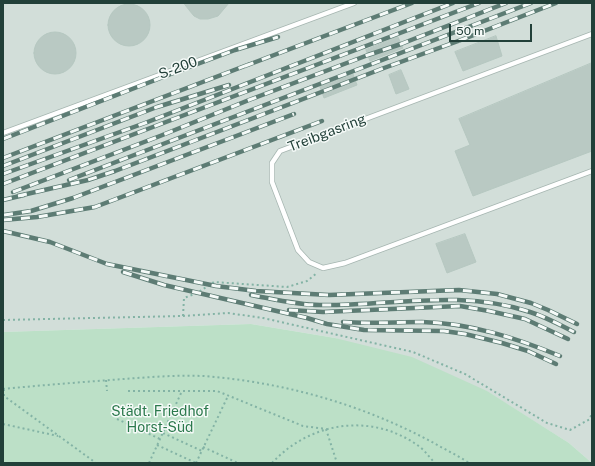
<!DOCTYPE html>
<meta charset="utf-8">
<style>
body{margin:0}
#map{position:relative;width:595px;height:466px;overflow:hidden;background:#e4eeea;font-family:"Public Sans",sans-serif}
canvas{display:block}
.frame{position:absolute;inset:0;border:4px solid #224039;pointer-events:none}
.scale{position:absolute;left:449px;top:24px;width:83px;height:18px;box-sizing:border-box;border:2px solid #224039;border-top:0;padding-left:5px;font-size:12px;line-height:14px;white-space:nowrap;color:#224039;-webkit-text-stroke:3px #f5faf8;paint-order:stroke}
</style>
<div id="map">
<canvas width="595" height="466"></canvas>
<div class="frame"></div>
<div class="scale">50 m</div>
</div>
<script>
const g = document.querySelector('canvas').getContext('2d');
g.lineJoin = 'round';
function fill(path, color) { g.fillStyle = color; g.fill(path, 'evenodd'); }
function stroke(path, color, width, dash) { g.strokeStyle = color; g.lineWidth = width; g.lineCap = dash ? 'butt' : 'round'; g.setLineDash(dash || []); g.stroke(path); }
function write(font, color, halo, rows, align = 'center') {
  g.font = font + ' "Public Sans",sans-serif'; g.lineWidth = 3; g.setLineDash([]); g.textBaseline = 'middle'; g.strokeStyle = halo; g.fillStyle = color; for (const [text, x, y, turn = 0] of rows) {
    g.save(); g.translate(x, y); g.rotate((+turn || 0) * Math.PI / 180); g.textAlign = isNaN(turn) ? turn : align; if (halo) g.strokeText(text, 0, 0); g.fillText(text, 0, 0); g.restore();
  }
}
fill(new Path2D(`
 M3,3h589v460l-23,-20 -83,-52 -151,-53 -84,-14 -248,8z`), '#d2ded9');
fill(new Path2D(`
 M251,324l84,14 77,19 75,34 82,52 23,20h-589v-131z`), '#bce0c7');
const building = new Path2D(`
 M184,3h45l-11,13 -10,3h-8l-6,-3 -5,-6z
 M108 25a21 21 0 1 1 42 0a21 21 0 1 1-42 0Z
 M34 53a21 21 0 1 1 42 0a21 21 0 1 1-42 0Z
 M496,36l6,20 -39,15 -8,-19z
 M398,37l5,11 -33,13 -4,-11z
 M592,63v88l-119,45 -18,-45 15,-6 -11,-26z
 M401,70l8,19 -13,5 -7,-19z
 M353,74l4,11 -33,13 -4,-11z
 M465,234l11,28 -29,11 -11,-29z`);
fill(building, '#b9c9c3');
stroke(building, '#b6c8c1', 1);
const service = new Path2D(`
 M592,34l-312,117 -8,12v19l26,68 11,12 14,6 22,-5 247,-92
 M3,133l351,-130`);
stroke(service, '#a6b6b1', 6);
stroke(new Path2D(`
 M183,316l1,-18 13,-5 17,-11 73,5 20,-6 10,-8
 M3,320l180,-4 45,-3 35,5 150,34 52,22 82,49 23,7 20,-11 2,-7
 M106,380l1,11
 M3,389c40,-4 81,-7 121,-10 26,-2 53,-4 79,-3 80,6 158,28 229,66 12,7 25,13 37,21
 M4,389v7l92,67
 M128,391h89l86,35 23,3 11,34
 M117,419l43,20
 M3,424l55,12
 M163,433l39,18
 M157,445l39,18
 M203,447l35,16
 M149,463l33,-72
 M196,463l32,-67
 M272,463c39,-42 101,-51 148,-16 6,5 10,11 15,16`), '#83b3a5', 2, [2, 3]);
stroke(service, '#fff', 4.5);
const rail = new Path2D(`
 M245,66l167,-63
 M3,139l173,-67 59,-22 43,-13
 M3,158l247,-94
 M3,166l154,-59 72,-22
 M3,174l142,-51 308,-120
 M69,180l462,-177
 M3,184l476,-181
 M13,192l147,-56 89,-36 119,-45 33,-11 105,-41
 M18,196l70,-16 27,-9 269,-103 77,-28 95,-37
 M3,200l21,-5
 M4,215l27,-4 42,-13 221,-84
 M3,220l34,-3 58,-10 227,-86
 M3,231l47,11 57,22 109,22 40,5 73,4 130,-5 38,4 34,9 17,7 29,14
 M123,272l41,13 143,33 20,6 37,6 80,1 21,3 37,9 26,8 28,13
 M251,295c22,4 46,10 69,10 71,1 140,-16 210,7 16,5 30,13 44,20
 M289,310l34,2 137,-6 29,5 36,8 43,20
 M343,322c26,2 52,0 79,0 48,1 94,16 138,34`);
stroke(rail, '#5d7c74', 4.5);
stroke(rail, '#f5faf8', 3, [9]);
write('14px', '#224039', '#f5faf8', [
 ["S-200",178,68,-20],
 ["Treibgasring",327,133,-21]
]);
write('14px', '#2b794c', '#f5faf8', [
 ["Städt. Friedhof",160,412],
 ["Horst-Süd",160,428]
]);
</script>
